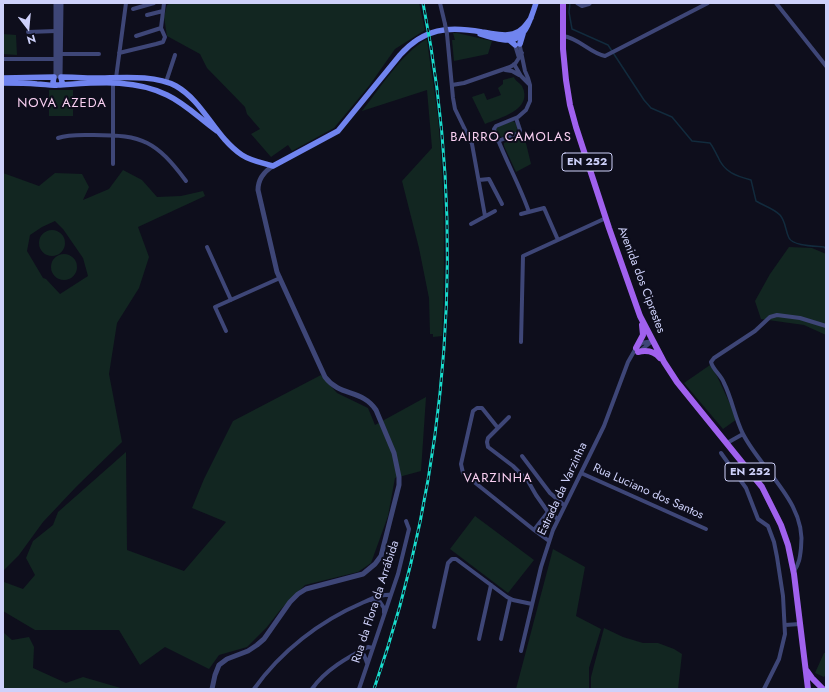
<!DOCTYPE html>
<meta charset="utf-8">
<style>
body{margin:0}
#map{position:relative;width:829px;height:692px;overflow:hidden;background:#0e0e1c;font-family:Jost,sans-serif}
canvas{display:block}
.frame{position:absolute;inset:0;border:4px solid #ced1fa;pointer-events:none}
.north{position:absolute;left:8px;top:8px;width:40px;height:40px;-webkit-text-stroke:3px #0e0e1c;paint-order:stroke;rotate:164deg;font-size:11px;font-weight:700;line-height:16px;text-align:center;color:#ced1fa}
.north::after{content:'';display:block;margin:auto;width:14px;height:18px;background:#ced1fa;clip-path:polygon(50% 0,100% 100%,50% 72%,0 100%)}
</style>
<div id="map">
<canvas width="829" height="692"></canvas>
<div class="frame"></div>
<div class="north">N</div>
</div>
<script>
const g = document.querySelector('canvas').getContext('2d');
g.lineJoin = 'round';
function fill(path, color) { g.fillStyle = color; g.fill(path, 'evenodd'); }
function stroke(path, color, width, dash) { g.strokeStyle = color; g.lineWidth = width; g.lineCap = dash ? 'butt' : 'round'; g.setLineDash(dash || []); g.stroke(path); }
function write(font, color, halo, rows, align = 'center') {
  g.font = font + ' Jost,sans-serif'; g.lineWidth = 4; g.setLineDash([]); g.textBaseline = 'middle'; g.strokeStyle = halo; g.fillStyle = color; for (const [text, x, y, turn = 0] of rows) {
    g.save(); g.translate(x, y); g.rotate((+turn || 0) * Math.PI / 180); g.textAlign = isNaN(turn) ? turn : align; if (halo) g.strokeText(text, 0, 0); g.fillText(text, 0, 0); g.restore();
  }
}
fill(new Path2D(`
 M171,3h248l6,27 -30,19 -26,37 -35,42 -42,23 -4,-6 -17,12 -20,-23 9,-5 -13,-15 -2,-7 -38,-39 -7,-14 -33,-18 -3,-19 3,-12z
 M453,33h4l35,8 -4,13 -34,7 -2,-21h3z
 M3,34l13,1 1,20 -14,-1z
 M427,39c4,35 11,68 13,103 5,65 5,129 2,194l-9,1v-3h-3l-1,-36 -10,-50 -17,-67 30,-33 -5,-58 -65,21c18,-23 40,-58 65,-72z
 M514,77c1,4 5,5 8,9 12,24 -23,32 -37,38l-13,-27 12,-4 3,7 14,-5 -3,-7 5,-4v-4z
 M49,90h24v26h-24z
 M513,121c4,2 5,8 3,11l-14,5 -3,-1 -3,-8 3,-2z
 M524,135l7,29 -15,8 -12,-26v-3z
 M123,170l19,10 15,17 24,-1 22,-5 2,5 -67,31 11,30 -10,31 -22,35 -8,51 13,68 -46,45 -33,35 -24,33 -16,16v-398l36,13 16,-13 27,1 7,13 -6,13 26,-11zM55,221l8,8 20,29 5,18 -28,18 -14,-15 -3,-1 -16,-27 3,-16 12,-8z
 M39 243a13 13 0 1 1 26 0a13 13 0 1 1-26 0Z
 M789,247l23,1 14,6v81l-22,-10 -43,-6 -6,-18 15,-27z
 M51 267a13 13 0 1 1 26 0a13 13 0 1 1-26 0Z
 M710,365l7,11 20,43 -14,10 -39,-46z
 M321,375l16,18 31,15 7,17 51,-28 -5,74 -26,7 -7,38 -17,47 -13,9 -53,13 -24,24 -14,18 -20,20 -28,8 -10,14 -44,-22 -25,18 -21,-35h-84l-32,-19 1,-29 19,7 12,-14 -9,-17 7,-17 20,-16 5,-13 68,-60 1,98 57,21 42,-49 -34,-14 12,-29 29,-58z
 M475,516l59,44 -26,33 -58,-44z
 M553,549l32,18 -9,49 25,13 -12,39v21h-73z
 M604,628l19,9 20,6h15l16,6 8,5 -4,35h-87v-12z
 M3,632l9,8 17,-3 5,10 -1,21 33,15 17,-6 41,12h-121z
 M824,653h2v21l-2,3 -9,-4z`), '#122621');
stroke(new Path2D(`
 M570,3l-1,9 3,17 36,16 36,55 7,8 21,9 20,24 18,2c4,5 5,9 8,14 6,15 18,19 33,23l5,21c8,5 17,7 24,14 6,7 5,15 9,23 4,8 26,8 35,9l2,2`), '#122b3d', 1.5);
stroke(new Path2D(`
 M440,3l5,21
 M577,3l5,3 7,-2 1,-1
 M776,3l50,63
 M133,9l21,-6
 M147,15l16,-4
 M28,32l28,-1
 M447,34l6,64 2,11 17,35 13,72
 M136,36l25,-8
 M563,36c16,2 27,17 42,20l103,-53
 M514,42l5,16
 M519,42l6,29 3,7 2,7v16l-4,9 -8,7 -22,9 -2,3c10,29 25,54 35,83
 M119,53l37,-9 7,-2 2,-5 -4,-9 3,-25
 M60,54h39
 M3,59h53
 M514,64l7,12 8,8
 M505,70l7,1 7,4
 M116,78l10,-75
 M166,82l9,-27
 M113,83v81
 M452,85l12,-2 46,-16 5,-3 7,-11
 M58,138c11,-4 24,-3 36,-3 49,0 62,6 92,46
 M498,141l21,-8 1,-3 -4,-12
 M479,180l10,-1 13,25
 M521,214l23,-6 14,32
 M471,224l24,-13
 M207,247l24,53
 M226,331l-11,-24 65,-29
 M521,342l2,-86 83,-38
 M640,351l11,-9
 M509,417l-21,21 -1,4 1,5 25,19 15,15 8,14 12,17
 M498,428l-16,-20h-5l-4,3 -12,53 2,9 71,57
 M727,443l16,-9
 M721,453l25,35 12,31 10,7 6,16 3,15 6,39 2,38 -6,25 -15,30
 M522,456l28,37 15,13
 M581,473l125,56
 M549,541l-15,-11 14,-18 10,7
 M794,571c5,-7 6,-13 7,-23 6,-45 -39,-77 -58,-114 -8,-16 -11,-35 -19,-51 -3,-8 -11,-13 -13,-21l3,-4 41,-27 15,-14 7,-2 23,3 26,8
 M371,600l9,2 4,6v5
 M785,625l15,-1
 M434,627l14,-64 4,-4h4l51,38 6,3 19,4
 M479,639l12,-54
 M501,639l9,-40
 M521,651l20,-84 12,-37 51,-104 24,-64 8,-14 6,-5 10,-2
 M356,653l8,2 3,8
 M254,689c27,-38 66,-68 108,-86 9,-4 19,-9 29,-8
 M312,689c13,-19 36,-32 56,-42l5,1
 M359,689l39,-115 11,-45 -3,-8`), '#3e4677', 4);
stroke(new Path2D(`
 M61,3l-1,74h1
 M54,77l2,-1v-73
 M212,689l3,-14 4,-10 8,-6 21,-8 9,-6 7,-6 26,-37 8,-8 8,-5 57,-15 12,-10 6,-8 18,-71v-8l-5,-24 -18,-43c-14,-21 -36,-13 -51,-33l-48,-105 -19,-82c0,-11 7,-19 15,-24`), '#3e4677', 5);
stroke(new Path2D(`
 M480,34c39,13 44,6 56,-31
 M509,40l6,5
 M520,44l3,-10
 M3,78l51,-1 -1,5 2,3
 M3,83c11,0 23,0 34,1 7,0 14,2 21,1 36,-2 75,-7 109,10 19,9 33,24 50,36
 M61,85l1,-3 -1,-5c11,0 22,1 34,1 24,0 59,-4 81,8 28,16 39,51 66,69 9,6 21,8 31,11l65,-35 62,-76c24,-27 48,-29 82,-23 10,1 21,5 31,2 8,-2 13,-9 18,-16`), '#7084ef', 5.5);
stroke(new Path2D(`
 M563,3v46l3,31 4,25 6,22 33,101 31,88 24,46 13,20 85,105 19,38 7,20 6,29 14,115
 M636,348l7,-13 -1,-10
 M638,352c8,-2 16,-1 22,6
 M807,671l5,7 11,11`), '#a061ee', 6);
const rail = new Path2D(`
 M374,689c76,-218 94,-459 49,-686`);
stroke(rail, '#18dccc', 3);
stroke(rail, '#0e0e1c', 1.5, [4.5]);
stroke(new Path2D(`
 M445,24l2,10`), '#3e4677', 4);
for (const [x, y, w] of [
 [587,162,50],
 [750,472,50]
]) { const box = new Path2D(); box.roundRect(x - w / 2, y - 9, w, 18, 3); g.fillStyle = '#0e0e1c'; g.fill(box); stroke(box, '#ced1fa', 1); }
write('bold 11px', '#ced1fa', null, [
 ["EN 252",587,162],
 ["EN 252",750,472]
]);
write('12px', '#ced1fa', '#0e0e1c', [
 ["Avenida dos Ciprestes",641,280,69],
 ["Estrada da Varzinha",563,489,-65],
 ["Rua Luciano dos Santos",648,492,24],
 ["Rua da Flora da Arrábida",376,602,-72]
]);
g.letterSpacing = '1px';
write('13px', '#fad0f2', '#0e0e1c', [
 ["NOVA AZEDA",62,104],
 ["BAIRRO CAMOLAS",511,138],
 ["VARZINHA",498,479]
]);
g.letterSpacing = '0px';
</script>
